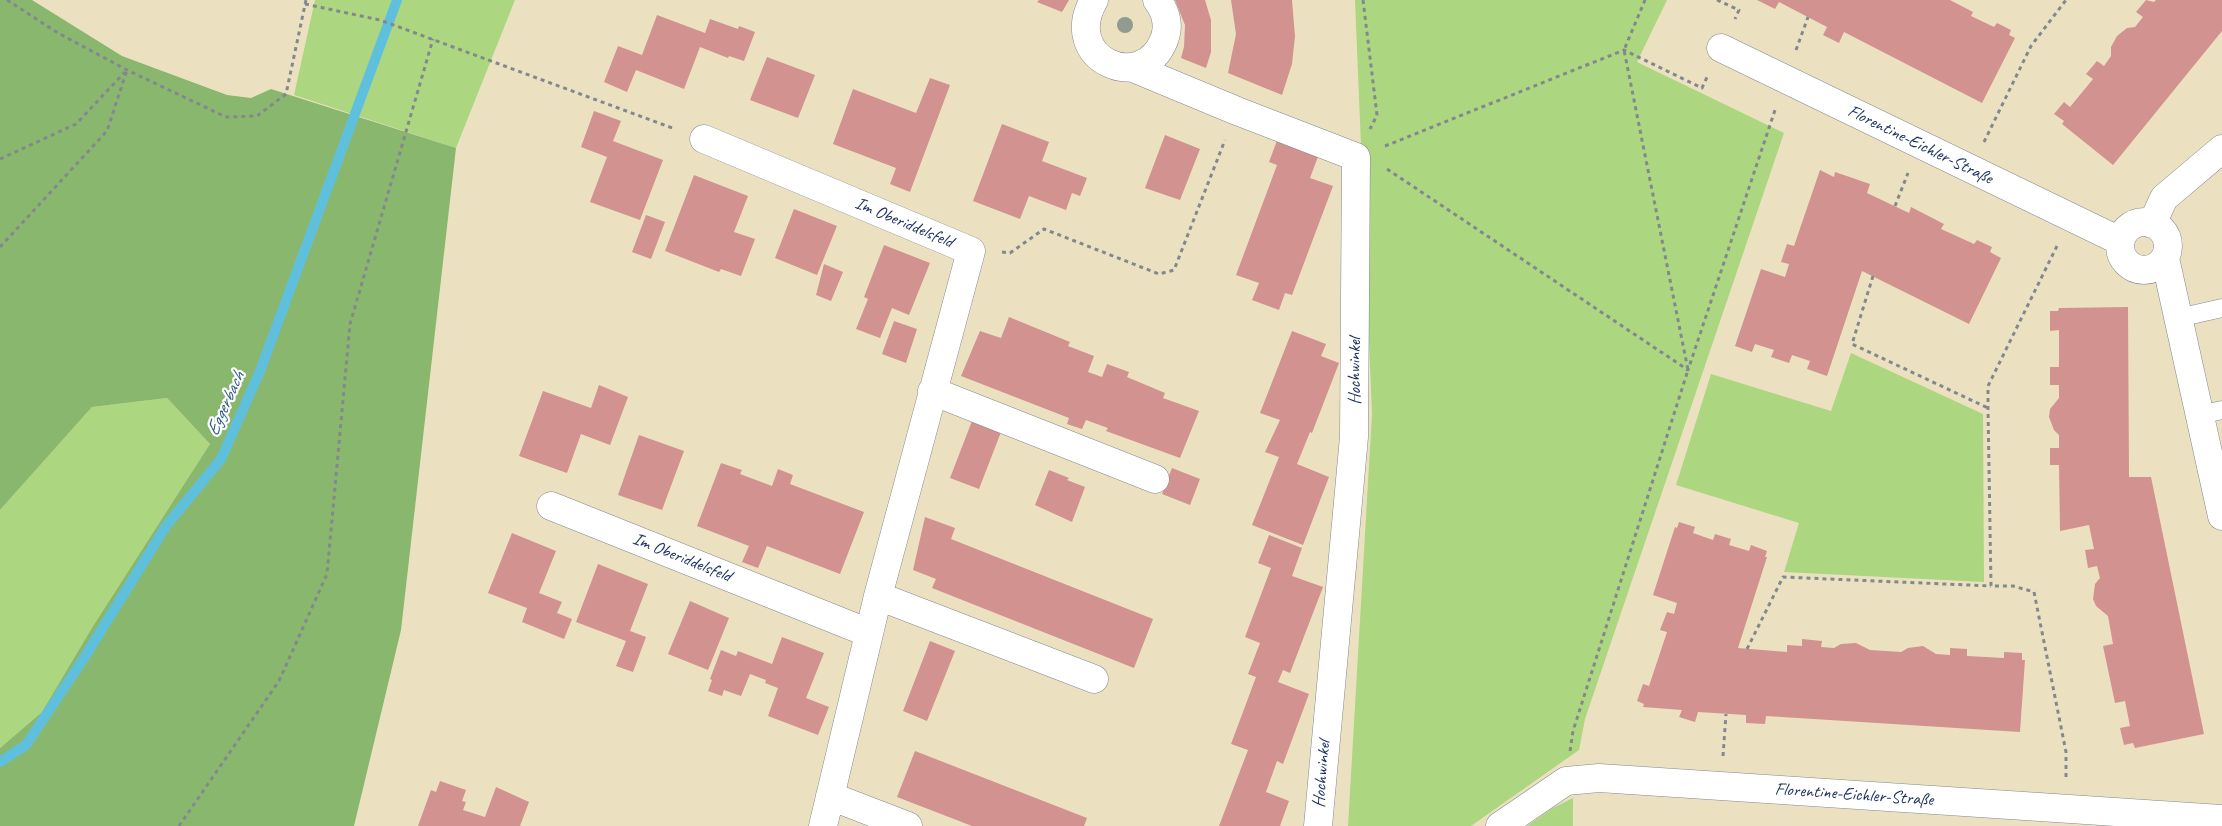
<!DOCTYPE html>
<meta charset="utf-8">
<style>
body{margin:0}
canvas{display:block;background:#ebe1c0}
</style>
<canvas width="2222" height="826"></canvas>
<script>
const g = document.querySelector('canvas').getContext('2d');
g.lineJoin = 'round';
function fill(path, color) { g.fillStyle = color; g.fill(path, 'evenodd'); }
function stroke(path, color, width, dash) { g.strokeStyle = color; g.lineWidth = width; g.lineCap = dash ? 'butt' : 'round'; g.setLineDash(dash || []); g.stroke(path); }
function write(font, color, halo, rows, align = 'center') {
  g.font = font + ' Caveat,sans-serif'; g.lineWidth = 4.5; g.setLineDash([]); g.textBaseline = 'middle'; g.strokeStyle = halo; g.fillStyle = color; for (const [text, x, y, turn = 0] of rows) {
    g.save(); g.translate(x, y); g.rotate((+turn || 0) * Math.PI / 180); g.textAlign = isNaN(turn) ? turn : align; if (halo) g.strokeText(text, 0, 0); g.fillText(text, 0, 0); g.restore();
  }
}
fill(new Path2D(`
 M315,0h200l-59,148 -162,-53z
 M1355,0h312l-30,62 147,71 -199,586 -6,31 -108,76h-123l24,-412z
 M1851,353l132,61 1,168 -200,-10 15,-49 -123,-38 35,-111 120,37z
 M167,398l43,46 -168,268 -42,36v-238l92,-103z
 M1573,798v28h-46l24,-17z`), '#add680');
fill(new Path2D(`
 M0,0h32l90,56 105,39 24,3 20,-9 185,59 -55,482 -47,196h-354v-78l42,-36 50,-84 118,-184 -43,-46 -75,9 -92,103z`), '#8ab76e');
stroke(new Path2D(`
 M0,762l26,-17 58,-87 82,-132 55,-67 39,-88 137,-371`), '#5fc0de', 10);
fill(new Path2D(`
 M1039,0h30l-7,12 -25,-10z
 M1175,0h30l6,20v32l-5,16 -25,-10 3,-11 1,-22z
 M1231,0h61l3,36 -3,28 -10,31 -54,-22 8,-39z
 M1757,0h193l23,12 -2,4 23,11 3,-4 14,7 -2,5 6,3 -33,65 -138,-71 -5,11 -16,-8 4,-8 -48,-25 -4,7z
 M2146,0l8,2 2,-2h66v31l-109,134 -51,-41 2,-3 -10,-7 10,-12 6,5 23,-28 -7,-5 11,-13 7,5 7,-10v-9l6,-11 10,-8 8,-1 8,-10 -7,-5z
 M657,15l48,18 5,-14 28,10 1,-3 16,6 -11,29 -15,-5 -1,2 -28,-11 -16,42 -48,-19 -9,22 -23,-10 14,-36 24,9z
 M767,57l48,18 -17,43 -48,-18z
 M930,78l20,7 -40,107 -20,-8 6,-16 -63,-24 20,-55 63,24z
 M594,111l27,10 -8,20 50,19 -23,60 -50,-18 17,-45 -26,-10z
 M1002,124l47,18 -7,19 45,17 -7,18 -8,-3 -6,17 -37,-14 -9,23 -47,-18z
 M1165,135l35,14 -20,51 -35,-12z
 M1278,138l41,16 -9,24 23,8 -41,109 -7,-2 -6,17 -27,-10 7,-17 -23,-8 41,-110 -8,-3z
 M1820,170l14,7 1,-5 35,12 -3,9 42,20 2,-6 33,17 -3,5 33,15 3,-4 15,7 -2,5 11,6 -32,66 -107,-53 -35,105 -20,-7 3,-8 -18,-6 -3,8 -18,-6 3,-7 -19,-6 -3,8 -17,-6 26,-77 24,8 4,-13 -8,-2 6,-18 7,2z
 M694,175l54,21 -14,36 21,7 -14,37 -20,-7 -2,3 -54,-21z
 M794,209l43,17 -20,49 -42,-17z
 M646,215l19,7 -14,37 -19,-7z
 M884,245l46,18 -21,52 -17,-7 -12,30 -24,-9 12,-30 -4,-2z
 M824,264l19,8 -12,29 -15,-6z
 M2128,307l1,170h22l53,257 -69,14 -2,-5 -9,2 -4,-17 10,-2 -5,-25 -10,2 -12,-57 10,-2 -5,-28 -12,-10 -3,-7 2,-15 5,-6 -3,-12 -9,2 -3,-18 9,-1 -5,-24 -29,6 -1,-66h-9v-17h9v-13l-5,-5 -5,-13 1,-8 9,-11v-13h-9v-18h9v-37l-9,1v-20h8l1,-3z
 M1009,317l61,25 -2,4 26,10 -6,16 14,5 5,-13 22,8 -2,5 38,16 -2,5 36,13 -19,47 -74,-27 2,-3 -22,-8 -4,9 -15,-5 2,-6 -108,-42 19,-45 21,7z
 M894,321l23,8 -11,34 -24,-9z
 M1292,331l34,13 -5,12 18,7 -27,70 -2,-1 -13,32 32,13 -26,68 -51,-20 27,-68 -14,-5 15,-32 -20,-7z
 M599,385l29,12 -18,48 -29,-11 -14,39 -48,-17 24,-65 48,17z
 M972,421l29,11 -22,57 -29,-11z
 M639,435l45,16 -22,59 -44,-15z
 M721,463l21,7 -2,4 32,12 6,-17 15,6 -3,9 74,28 -24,62 -73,-28 -9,22 -16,-6 7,-16 -52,-20z
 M1172,468l28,11 -10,26 -28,-11z
 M1049,470l20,8 -2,2 18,7 -13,35 -37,-17z
 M925,517l30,11 -4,11 202,80 -19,49 -202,-80 4,-9 -23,-9z
 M1679,522l16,5 -2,6 20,7 2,-6 16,5 -2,6 20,6 2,-6 16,6 -2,6h2l-29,91 49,4v-7l15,1v-7l20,2 -1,6 13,1 7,-4 15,-1 14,7 31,2 7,-4 15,-2 13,8 14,1v-7l17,1v7l37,2v-6l18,1v7h3l-5,72 -254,-16 -1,8 -19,-1v-8l-48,-3 -3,10 -16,-5 3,-7 -39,-3 1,-3 -7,-3 6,-17 6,2 18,-54 -7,-2 7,-18 7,2 3,-11 -24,-8 22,-68 2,1z
 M512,533l44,18 -17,42 23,9 -5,11 15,6 -8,20 -42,-17 5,-14 -39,-15z
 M1269,535l33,13 -10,28 31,11 -33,86 -7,-3 -5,12 31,12 -26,70 -6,-3 -11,31 23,9 -9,25h-61l29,-76 -17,-6 25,-67 -8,-3 12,-31 -15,-6 26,-69 -13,-5z
 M598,564l50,20 -18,47 16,6 -13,35 -17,-6 10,-25 -50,-19z
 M690,601l39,17 -21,52 -40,-16z
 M782,637l42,16 -18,45 23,9 -11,28 -50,-19 10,-28 -13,-5 1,-3 -16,-6 -9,22 -17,-6 -2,6 -14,-5 4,-11 -2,-1 11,-29 15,6 2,-5 34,13z
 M930,641l25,10 -28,70 -24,-10z
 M915,751l172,67 -3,8h-112l-75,-29z
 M440,781l26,9 -4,11 4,1 -3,8 22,7 11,-30 33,15 -9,24h-102l13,-36 5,2z`), '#d2928f');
const service = new Path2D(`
 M2178,318l44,-10
 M2199,415l23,-5`);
const minor = new Path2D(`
 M1094,0c-34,59 48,95 70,40 6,-15 2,-28 -7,-40
 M1721,48l399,193
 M1131,67l106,44 119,46 -2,280 -36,389
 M704,139l267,112 -93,345 -55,230
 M2120 246a24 24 0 1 1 48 0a24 24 0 1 1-48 0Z
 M2152,224l12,-26 58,-49
 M2165,258l57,258
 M932,391l223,88
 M551,506l318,127
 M878,596l216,83
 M830,796l78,30
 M1500,826l66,-45 33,-3 623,41`);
stroke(service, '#83888f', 19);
stroke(minor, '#83888f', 29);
stroke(new Path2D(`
 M7,0l51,33 69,37 99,47 31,-1 29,-22 20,-94
 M1363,0l14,115 -7,14
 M1717,0l22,10 -4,9
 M305,4l75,16 295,109
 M1796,50l12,-33
 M1984,142l47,-96 35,-46
 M1385,146l239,-96 78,38 5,-11
 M0,159l76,-35 49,-52
 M1387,169l301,201 87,-260
 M1895,206l13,-33
 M2057,246l-69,140v22l3,178h22l21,6 32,160v26
 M0,247l107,-116 20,-61
 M1002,252l8,1 34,-24 115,45 15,-4 51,-130
 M1873,276l-21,68 136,64
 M1747,649l36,-72 208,9
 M1570,751l3,-20 115,-361 -64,-320 21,-50
 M1723,756l3,-42
 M179,826l100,-145 48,-107 23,-250 83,-285`), '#83888f', 3, [4, 4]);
stroke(service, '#fff', 18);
stroke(minor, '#fff', 28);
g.fillStyle = '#919b90';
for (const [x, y] of [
 [1125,25]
]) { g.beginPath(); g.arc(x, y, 8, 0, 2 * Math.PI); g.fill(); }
write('18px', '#1b2f5e', '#fff', [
 ["Florentine-Eichler-Straße",1920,145,26],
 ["Im Oberiddelsfeld",904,223,23],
 ["Hochwinkel",1355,371,-90],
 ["Im Oberiddelsfeld",682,558,22],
 ["Hochwinkel",1322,774,-85],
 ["Florentine-Eichler-Straße",1854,795,4]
]);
write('italic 19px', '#2f5a84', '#fff', [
 ["Eggerbach",226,404,-66]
]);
</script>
